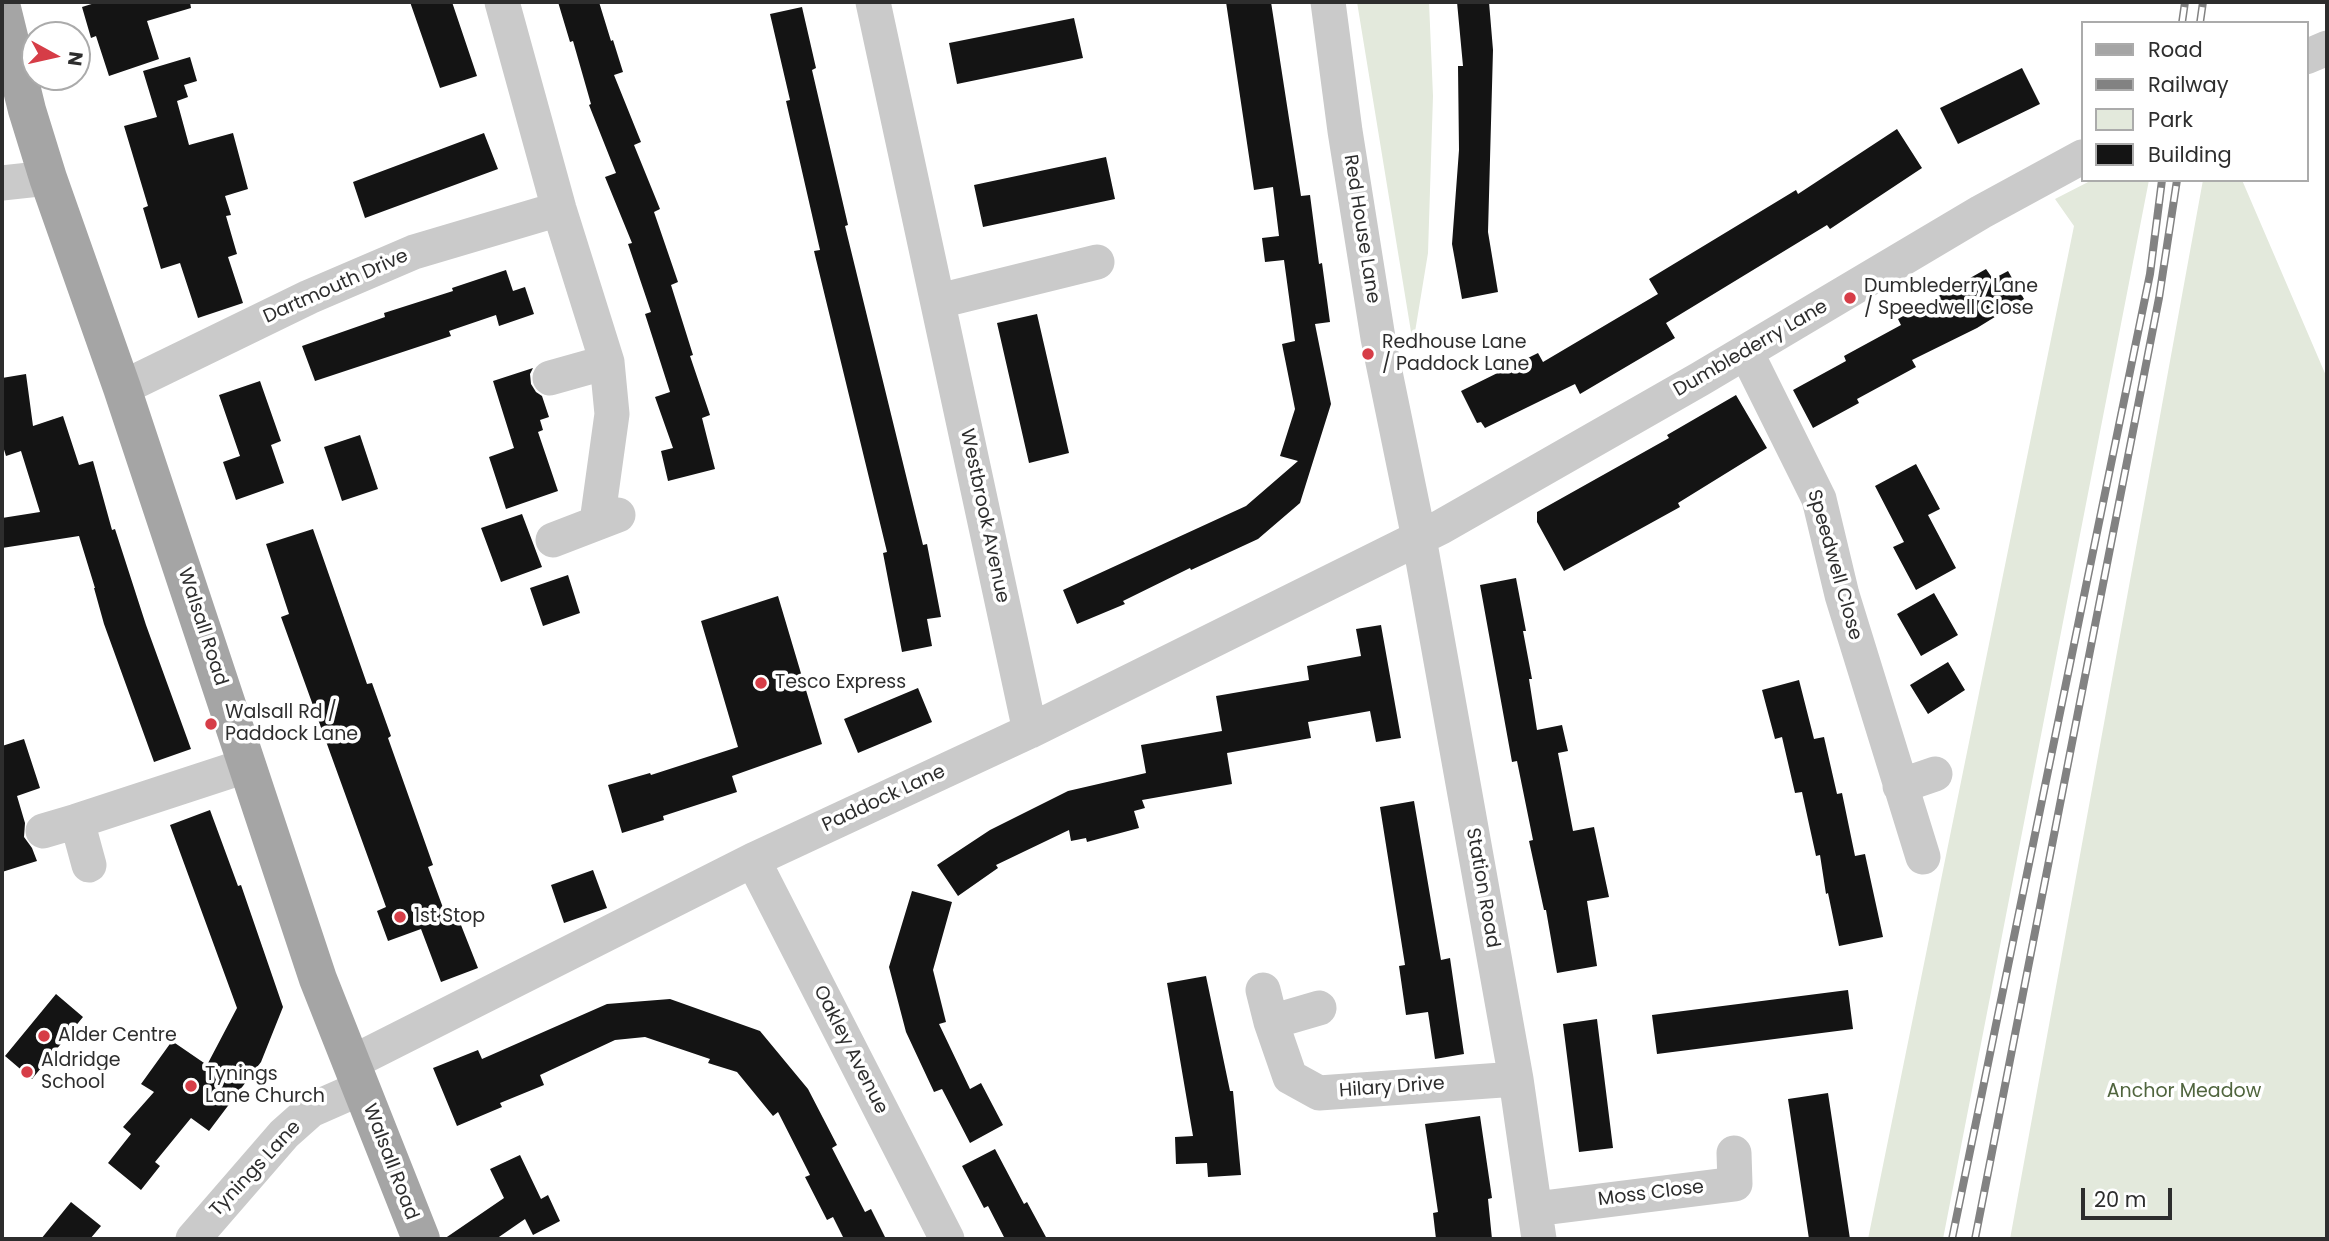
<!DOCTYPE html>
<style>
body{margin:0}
#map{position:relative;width:2329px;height:1241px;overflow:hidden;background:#fff;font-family:Poppins,sans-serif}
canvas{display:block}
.frame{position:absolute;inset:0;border:4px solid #2d2d2d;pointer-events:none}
.legend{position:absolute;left:2081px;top:21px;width:228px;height:161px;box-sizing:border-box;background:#fff;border:2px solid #ababab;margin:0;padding:9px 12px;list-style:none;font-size:21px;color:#2d2d2d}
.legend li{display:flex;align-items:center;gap:14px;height:35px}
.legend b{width:35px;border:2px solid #ababab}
.north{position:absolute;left:21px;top:21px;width:70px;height:70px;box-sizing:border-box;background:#fff;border:2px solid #ababab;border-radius:50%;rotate:98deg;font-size:19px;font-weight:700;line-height:28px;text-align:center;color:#2d2d2d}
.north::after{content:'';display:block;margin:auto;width:24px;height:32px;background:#d63d47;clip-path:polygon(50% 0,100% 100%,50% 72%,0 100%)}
.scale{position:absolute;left:2081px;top:1188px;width:91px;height:32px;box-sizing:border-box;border:4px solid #2d2d2d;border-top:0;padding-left:9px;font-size:21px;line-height:24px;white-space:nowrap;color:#2d2d2d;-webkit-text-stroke:5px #fff;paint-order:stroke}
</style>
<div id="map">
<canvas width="2329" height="1241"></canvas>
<div class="frame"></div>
<ul class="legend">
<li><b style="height:9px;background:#a5a5a5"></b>Road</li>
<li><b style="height:9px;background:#828282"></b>Railway</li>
<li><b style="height:19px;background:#e3e9dc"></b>Park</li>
<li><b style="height:19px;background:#141414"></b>Building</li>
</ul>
<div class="north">N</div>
<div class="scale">20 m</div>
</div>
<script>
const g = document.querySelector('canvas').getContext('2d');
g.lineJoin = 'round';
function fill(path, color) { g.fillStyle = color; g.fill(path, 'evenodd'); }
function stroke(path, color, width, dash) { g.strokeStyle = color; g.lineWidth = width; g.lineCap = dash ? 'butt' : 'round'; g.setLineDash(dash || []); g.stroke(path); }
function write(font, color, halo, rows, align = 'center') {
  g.font = font + ' Poppins,sans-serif'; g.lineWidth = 7; g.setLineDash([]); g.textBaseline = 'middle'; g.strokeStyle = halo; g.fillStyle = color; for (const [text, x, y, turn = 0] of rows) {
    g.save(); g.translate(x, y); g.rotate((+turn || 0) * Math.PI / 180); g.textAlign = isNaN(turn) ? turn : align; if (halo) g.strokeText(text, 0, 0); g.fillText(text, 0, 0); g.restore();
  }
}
fill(new Path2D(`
 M1357,2h72l4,94 -5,157 -15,91z
 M2092,180h57l-206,1059h-75l206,-1013 -19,-27z
 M2203,180h39l85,198v861h-317z`), '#e3e9dc');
fill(new Path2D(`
 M98,2h92l1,6 -44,13 12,38 -50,17 -13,-40 -5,2 -9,-31z
 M410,2h42l25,74 -37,12z
 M558,2h41l12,39 2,-1 10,32 -9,3 27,67 -7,3 26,64 -6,3 24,70 -7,3 22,70 -3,1 20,59 -8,3 13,51 -47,12 -7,-30 12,-3 -18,-51 15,-5 -25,-78 6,-2 -23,-68 4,-1 -27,-66 11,-4 -27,-68 2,-1 -18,-63 -3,1z
 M1226,2h45l30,194 9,-1 9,69 3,-1 8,59 -15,2 16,80 -31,99 -42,36 -67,31 -1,-2 -67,33 2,3 -48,20 -14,-34 183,-84 52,-45 -18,-5 15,-47 -13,-65 13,-3 -11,-81 -19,2 -3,-24 17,-2 -6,-49 -19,3z
 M1457,2h32l4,48 -5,182 10,60 -36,7 -10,-55 7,-94 -1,-84h5z
 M802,7l14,61 -4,2 36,155 -3,1 78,319 4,-1 14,73 -14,2 5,27 -30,6 -19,-99 4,-1 -73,-301 6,-1 -34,-149 4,-1 -20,-86z
 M1074,18l9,40 -126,26 -8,-41z
 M190,57l7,24 -13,4 4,12 -11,4 12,44 44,-12 15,56 -23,7 6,19 -5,1 11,38 -9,3 15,46 -45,15 -18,-55 -19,6 -18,-61 5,-2 -24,-80 33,-9 -14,-46z
 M2022,68l18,36 -82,40 -18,-36z
 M1897,129l25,39 -92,61 -3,-4 -161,98 9,15 -95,56 -5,-10 -90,44 -4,-6 -4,1 -16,-32 77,-38 5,9 115,-68 -9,-15 147,-89 2,4z
 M484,133l14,36 -133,49 -12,-36z
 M1106,157l9,42 -132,28 -9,-42z
 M1986,269l7,10 15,-8 16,28 -47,29 -65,32 4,7 -59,32 2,4 -46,25 -20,-38 53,-29 -2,-5 57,-31 -3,-6z
 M506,270l7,21 12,-4 9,27 -35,12 -3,-11 -47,16 2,5 -136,45 -13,-35 83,-29 -1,-4 69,-22 -1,-3z
 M1037,314l32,139 -40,10 -32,-140z
 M533,368l-3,6 1,10 5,8 6,4 7,21 -9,3 3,10 -5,2 20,59 -52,18 -17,-52 25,-9 -21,-67z
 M26,374l7,52 30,-10 16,49 14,-4 19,69 3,-1 31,96 45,124 -37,13 -50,-138 -10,-36h1l-16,-52 -77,12v-30l38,-6 -19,-61 -15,5 -4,-13v-65z
 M260,381l21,60 -10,4 13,38 -48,17 -13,-38 17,-6 -21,-61z
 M1736,395l31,53 -89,55 2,4 -116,64 -27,-49v-10l132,-74 -2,-3z
 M360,435l18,54 -36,12 -18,-54z
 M1916,464l24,45 -12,6 28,53 -40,22 -23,-43 11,-5 -29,-56z
 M522,514l20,53 -41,15 -20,-54z
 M313,529l54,155 5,-1 19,53 -3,2 45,127 -5,2 21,57 10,-4 19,48 -37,14 -20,-53 -33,12 -11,-30 9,-4 -105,-290 8,-3 -23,-70z
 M568,575l12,38 -37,13 -13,-38z
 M1516,578l10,53h-3l9,48h-3l8,51 25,-5 6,26 -10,2 15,78 21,-4 15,70 -22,4 10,65 -40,7 -11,-63h-2l-15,-69 4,-1 -16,-79 -5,1 -32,-177z
 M1934,593l24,42 -37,21 -24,-42z
 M778,596l44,148 -90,32 5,16 -74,24 1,4 -42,13 -14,-48 42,-12 1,2 87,-28 -37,-126z
 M1381,625l20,113 -25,4 -6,-31 -62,11 3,16 -84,15 5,31 -90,16 3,8 -11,3 5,17 -52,14 -1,-4 -15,3 -2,-11 -73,35 2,3 -40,28 -21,-31 53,-35 78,-39 78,-18 -5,-28 81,-14 -6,-35 93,-16 -2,-14 54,-10 -5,-27z
 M1948,662l17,28 -37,24 -18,-29z
 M1799,680l15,59 10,-2 13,57 5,-1 13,63 10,-2 18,83 -44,9 -11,-53 -2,1 -6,-39 -4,1 -14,-64 -7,1 -13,-56 -7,2 -13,-49z
 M918,688l14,34 -74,31 -14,-34z
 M24,739l16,49 -23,8 8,27 -1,14 8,11 5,13 -35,11v-126z
 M1414,801l27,159 9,-2 14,96 -29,5 -7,-47 -22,3 -7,-49 6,-1 -25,-158z
 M210,810l28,76 3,-1 42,122 -22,55 -52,69 -18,-13 -36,44 5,4 -19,24 -33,-27 23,-29 -8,-7 31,-35 -13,-8 31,-43 35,24 30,-57 -67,-183z
 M593,870l14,38 -43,15 -13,-38z
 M912,891l40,11 -19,68 13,52 -7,2 31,65 11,-6 22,42 -33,18 -28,-54 -8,3 -28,-60 -17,-65z
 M1206,976l24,115h3l8,84 -33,2 -1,-14 -31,1 -1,-27 18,-1 -26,-153z
 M1848,990l5,39 -196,25 -5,-39z
 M56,994l27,23 -51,62 -27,-23z
 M670,999l90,32 48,58 29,56 -5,3 33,64 6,-3 15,30h-42l-11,-22 -6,3 -22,-43 5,-2 -32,-63 -5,4 -36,-44 -29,-9 2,-4 -65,-22 -30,3 -75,35 4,10 -44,18 2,4 -45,19 -24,-58 45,-18 4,9 125,-55z
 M1597,1019l16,129 -34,4 -16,-128z
 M1828,1093l22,146h-41l-21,-140z
 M1480,1116l12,82 -4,1 4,40h-56l-3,-26 5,-1 -13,-88z
 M995,1149l29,55 3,-2 20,37h-42l-17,-33 -4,2 -22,-42z
 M520,1155l21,44 7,-4 12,26 -27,14 -8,-16 -29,20h-52l60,-41 -14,-29z
 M71,1202l30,24 -11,13h-49z`), '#141414');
stroke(new Path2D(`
 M502,2l57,207 48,153 5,52 -15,108
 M873,2l157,729
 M1328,2l17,129 33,207 41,200 97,541 23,160
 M2306,57l21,-9
 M2,183l46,-5
 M939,301l158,-39
 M1746,352l73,147 23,96 81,262
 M550,378l57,-16
 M122,388l187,-91 105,-45 145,-43
 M553,540l65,-25
 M1900,786l35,-12
 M43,831l34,-10
 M753,860l194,379
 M89,865l-12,-44 171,-56
 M1263,990l8,32 19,55 29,16 197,-14
 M1271,1022l48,-14
 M351,1063l402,-203 277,-129 411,-204 259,-148 281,-167 101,-55
 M1535,1209l200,-25 -1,-31
 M193,1239l91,-105 27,-24 50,-22`), '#cacaca', 35);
stroke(new Path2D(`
 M2,8l25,102 21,68 74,210 196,591 103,260`), '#a5a5a5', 38);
const rail = new Path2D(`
 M2182,23l3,-21
 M2200,23l3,-21
 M1952,1239l198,-965 12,-94
 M1975,1239l184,-941 18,-118`);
stroke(rail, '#828282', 8);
stroke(rail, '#fff', 5, [16]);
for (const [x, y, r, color] of [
 [1850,298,7,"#d63d47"],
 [1368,354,7,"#d63d47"],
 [761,683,7,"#d63d47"],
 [211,724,7,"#d63d47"],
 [400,917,7,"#d63d47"],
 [44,1036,7,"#d63d47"],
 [27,1072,7,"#d63d47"],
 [191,1086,7,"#d63d47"]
]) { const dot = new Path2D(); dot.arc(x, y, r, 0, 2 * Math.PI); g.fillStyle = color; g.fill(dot); stroke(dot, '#fff', 2.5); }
write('19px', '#2d2d2d', '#fff', [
 ["Red House Lane",1361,229,81],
 ["Dartmouth Drive",336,287,-24],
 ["Dumblederry Lane",1751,349,-30],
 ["Westbrook Avenue",984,516,78],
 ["Speedwell Close",1834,565,74],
 ["Walsall Road",202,627,72],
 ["Paddock Lane",884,799,-25],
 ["Station Road",1482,888,80],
 ["Oakley Avenue",850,1050,63],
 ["Hilary Drive",1392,1088,-4],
 ["Walsall Road",390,1162,69],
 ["Tynings Lane",256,1169,-47],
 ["Moss Close",1651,1194,-7]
]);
write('19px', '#2d2d2d', '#fff', [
 ["Dumblederry Lane",1864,287],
 ["/ Speedwell Close",1864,309],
 ["Redhouse Lane",1382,343],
 ["/ Paddock Lane",1382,365],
 ["Tesco Express",775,683],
 ["Walsall Rd /",225,713],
 ["Paddock Lane",225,735],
 ["1st Stop",414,917],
 ["Alder Centre",58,1036],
 ["Aldridge",41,1061],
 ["School",41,1083],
 ["Tynings",205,1075],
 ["Lane Church",205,1097]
], 'left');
write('19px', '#50653e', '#fff', [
 ["Anchor Meadow",2184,1092]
]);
</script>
